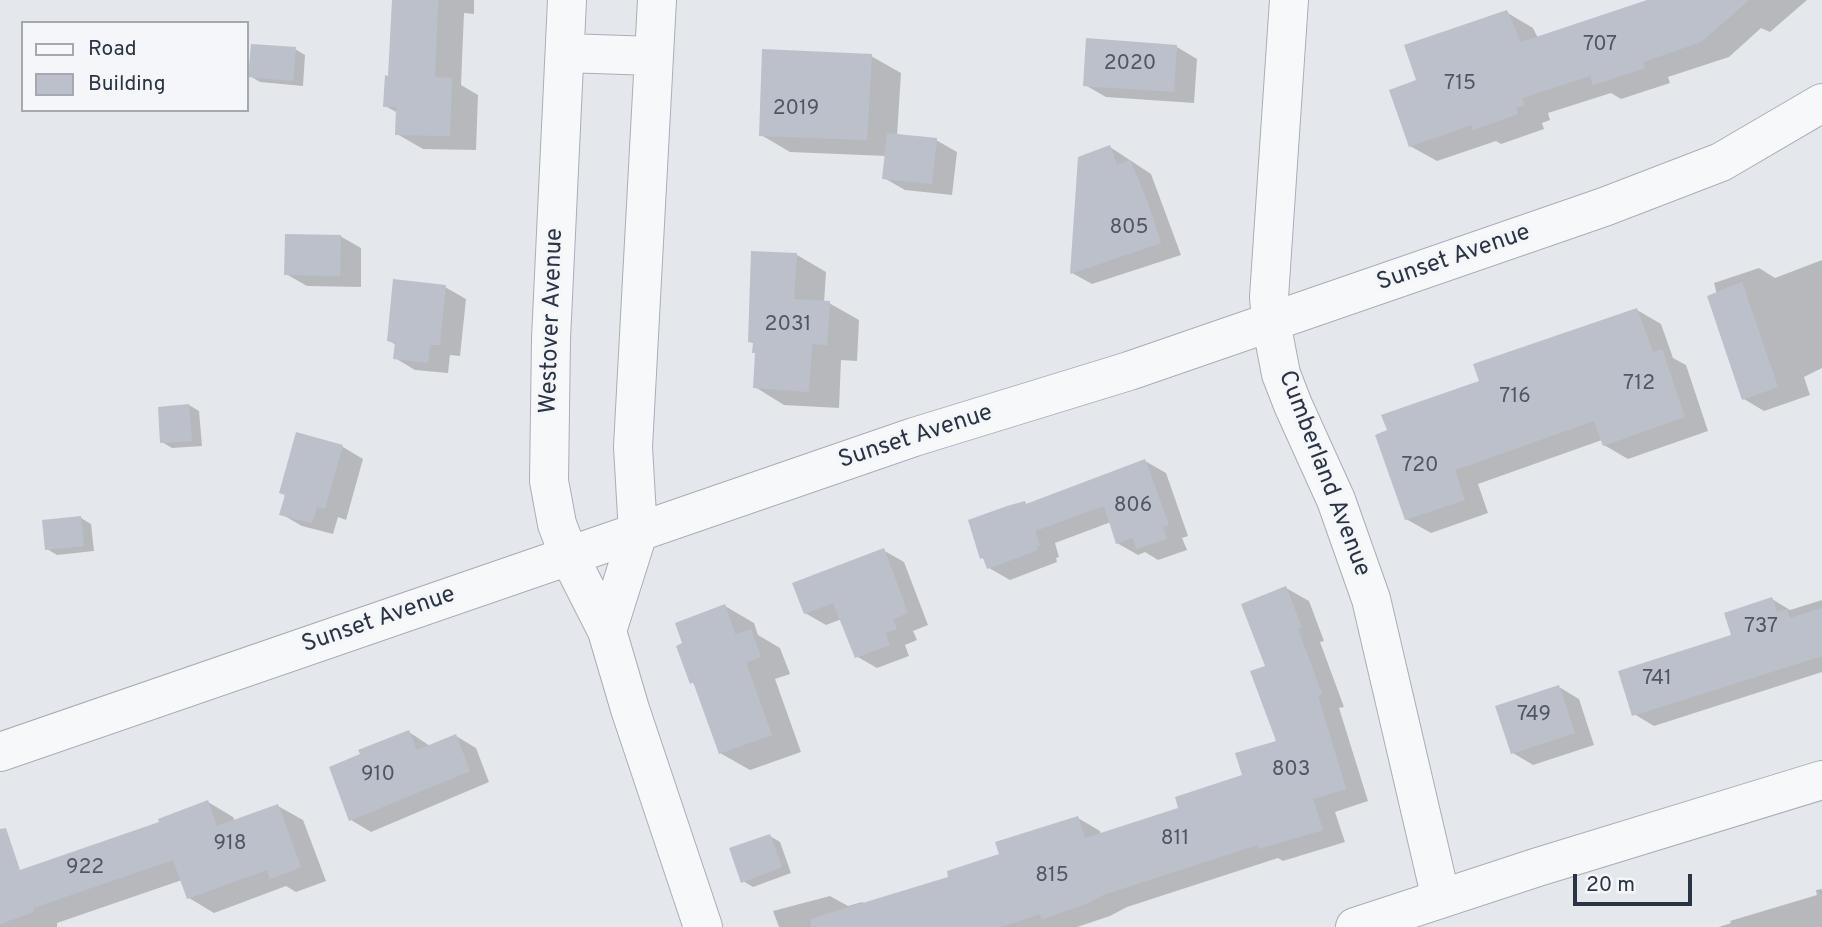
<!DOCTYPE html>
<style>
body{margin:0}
#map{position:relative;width:1822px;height:927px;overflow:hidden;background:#e4e7ec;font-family:Overpass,sans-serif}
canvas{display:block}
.legend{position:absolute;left:21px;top:21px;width:228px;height:91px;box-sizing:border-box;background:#f4f6f9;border:2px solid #a4a8b1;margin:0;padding:9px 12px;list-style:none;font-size:21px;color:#2b3445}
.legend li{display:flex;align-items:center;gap:14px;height:35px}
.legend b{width:35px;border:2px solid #a4a8b1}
.scale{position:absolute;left:1573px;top:874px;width:119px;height:32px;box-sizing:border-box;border:4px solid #2b3445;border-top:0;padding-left:9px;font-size:21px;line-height:24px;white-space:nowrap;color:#2b3445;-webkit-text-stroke:5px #f4f6f9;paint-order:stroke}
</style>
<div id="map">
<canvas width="1822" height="927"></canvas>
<ul class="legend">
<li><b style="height:9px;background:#f7f8fa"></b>Road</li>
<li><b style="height:19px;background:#bbc0ca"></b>Building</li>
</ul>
<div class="scale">20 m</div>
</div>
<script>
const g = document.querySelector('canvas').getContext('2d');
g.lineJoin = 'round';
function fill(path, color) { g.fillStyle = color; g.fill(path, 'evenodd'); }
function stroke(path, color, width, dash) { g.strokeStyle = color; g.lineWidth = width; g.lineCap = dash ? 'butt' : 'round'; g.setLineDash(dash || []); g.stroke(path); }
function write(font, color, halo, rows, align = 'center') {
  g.font = font + ' Overpass,sans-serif'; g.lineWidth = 6; g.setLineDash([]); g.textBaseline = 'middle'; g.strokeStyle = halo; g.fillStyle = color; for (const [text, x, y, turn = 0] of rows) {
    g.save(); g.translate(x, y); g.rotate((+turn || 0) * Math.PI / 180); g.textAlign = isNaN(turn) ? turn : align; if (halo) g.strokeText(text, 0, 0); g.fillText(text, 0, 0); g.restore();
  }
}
fill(new Path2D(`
 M394,0h80v14l-10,-1 -3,72 17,10 -2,55 -53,-1 -26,-15 1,-21 -13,-7 5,-29z
 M1652,0h155l-37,32 -9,-4 -32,29 -61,20 2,6 -49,16 -10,-6 -63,20 2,7 -8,3 2,6 -43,15 -5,-3 -59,20 -27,-15 9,-65 87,-69 27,16 5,10z
 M1177,47l20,12 -3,44 -88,-6 -21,-12z
 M295,49l10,6 -2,31 -43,-4 -10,-6z
 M871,56l30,17 -4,63 39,4 21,12 -5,43 -47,-5 -21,-12 2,-22 -96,-4 -29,-17z
 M1110,147l41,27 30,81 -89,29 -20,-11z
 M340,236l21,12v39l-54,-1 -21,-12z
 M797,255l29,17 -2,31h5l30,17 -2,41 -16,-1 -2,48 -55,-3 -29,-18 2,-33 -3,-2v-8l-4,-3z
 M1822,260v108l-18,9 6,18 -46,16 -20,-12 -30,-116 45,-15 16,10z
 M445,287l21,12 -6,57 -10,-1 -2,18 -33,-3 -20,-12 1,-13 -8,-5z
 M1637,310l24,14 12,34 13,7 22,66 -80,28 -24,-14 -2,-5 -124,44 10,29 -57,20 -25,-14 75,-137z
 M189,405l10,6 3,35 -30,2 -10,-6z
 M297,435l46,12 20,12 -17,61 -8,-3 -5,17 -31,-8 -21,-12z
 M1145,461l21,12 22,63 -6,2 5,12 -29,10 -13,-8 -7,3 -21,-12 -6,-21 -56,21 4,14 -3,1 1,4 -47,18 -21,-12 -3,-8 -4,-2 43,-55 3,2z
 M81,518l10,6 3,27 -37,4 -10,-6z
 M883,550l21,12 24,63 -15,6 4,9 -12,5 4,11 -32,12 -21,-12 -14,-37 -16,6 -21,-12z
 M1286,588l23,13 15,40 -4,1 24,65 -5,1 29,93 -33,11 10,30 -62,19 -5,-3 -151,49 -17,9 -33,11h-298l-6,-16 57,-15 18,10 14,-4 3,2 85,-26 128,-60 22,13 1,4 80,-26 63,-33 35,-34 -12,-75z
 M1772,599l18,11 32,-10v72l-168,54 -20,-12 100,-78z
 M725,606l29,17 4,12 22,13 10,26 -15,5 26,73 -51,18 -30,-17 -24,-68 -5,-3z
 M1559,687l20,12 15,46 -61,20 -20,-12z
 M409,732l21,14 26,-10 20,12 13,34 -118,50 -20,-12z
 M208,802l25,15 2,5 43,-16 25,14 23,61 -30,11 -10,-6 -72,27 -25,-15 -7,-18 -125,43v4h-57v-53l7,2 154,-53z
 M770,836l10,6 11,31 -38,14 -10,-6z
 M1822,889v38h-103l12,-4 -1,-2 87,-26 -1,-5z`), '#0003');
fill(new Path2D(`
 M392,0h46l-3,77 17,1 -2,58 -55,-1 1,-28h-13l2,-32 3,1z
 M1647,0h102l-48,42 -58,20 2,6 -52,17 -3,-9 -68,22 2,7 -8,3 2,6 -45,16 -2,-5 -62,22 -20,-57 27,-10 -12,-35 103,-35 14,32z
 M1086,38l91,7 -3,47 -91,-6z
 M251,44l45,3 -3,34 -45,-4z
 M762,49l110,5 -5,86 -108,-4z
 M887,133l50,5 -5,46 -50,-5z
 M1110,145l7,20 13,-5 17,40 14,43 -91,31 8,-117z
 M285,234l56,1 -1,41 -56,-1z
 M751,251l46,2 -3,46 36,2 -3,44 -15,-1 -3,48 -56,-4 2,-35h-3l1,-10 -5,-1z
 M393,279l53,6 -6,60h-10l-2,18 -35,-4 2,-16 -8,-2z
 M1742,282l36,105 -36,13 -35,-104z
 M1637,308l16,44 9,-3 23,68 -82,29 -9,-25 -139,49 10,30 -60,20 -30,-85 12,-5 -6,-15 98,-34 -6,-17z
 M189,404l3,37 -32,2 -2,-36z
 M296,432l47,13 -18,64 -8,-2 -5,16 -33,-8 6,-20 -6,-2z
 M1145,459l24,66 -6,2 4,12 -31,10 -3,-11 -17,6 -12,-38 -69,25 5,14 -4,2 2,3 -51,19 -4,-11 -3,1 -12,-39 39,-14 18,-5 1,3z
 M81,516l3,30 -39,4 -3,-30z
 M884,548l24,65 -15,6 4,10 -12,4 5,12 -35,13 -22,-55 -29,11 -12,-31z
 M1286,586l16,42 -4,1 24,65 -4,2 28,93 -33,10 10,31 -65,19 -1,-4 -154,50 -17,9 -44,15 -2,-5 -39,13h-190l-1,-8 138,-42 -1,-6 52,-17 -4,-12 83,-26 7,22 93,-30 -3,-11 67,-22 -7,-22 41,-12 -26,-70 15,-5 -24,-62z
 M1772,597l5,15 10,-3 3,9 32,-10v48l-190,60 -14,-45 113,-36 -7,-22z
 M725,604l10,30 16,-5 10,28 -15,6 26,72 -53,19 -26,-72 -3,2 -14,-38 6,-3 -7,-20z
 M1559,685l16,48 -64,21 -16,-48z
 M409,730l8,20 39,-16 14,37 -121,50 -20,-54 31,-13 -2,-4z
 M208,800l9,26 61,-22 23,63 -31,12 -3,-9 -80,29 -14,-39 -140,48 1,4 -34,12v-95l6,-1 14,42 139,-48 -1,-3z
 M770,834l12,33 -41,16 -12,-35z`), '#bbc0ca');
const street = new Path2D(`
 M567,0l-16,339 -2,142 8,43 12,32 38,75 23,78 73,218
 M1289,0l-20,297 2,25 10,52 12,31 43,95 35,99 70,300
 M565,53l89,3
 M607,631l31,-98 -5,-86 24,-447
 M0,752l914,-315 215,-66 475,-164 117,-45 101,-59
 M1355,927l183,-60 284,-87`);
stroke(street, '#a9aeb7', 40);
stroke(street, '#f7f8fa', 38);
write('21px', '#4f5766', null, [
 ["707",1600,46],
 ["2020",1130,65],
 ["715",1460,85],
 ["2019",796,110],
 ["805",1129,229],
 ["2031",788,326],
 ["712",1639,385],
 ["716",1515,398],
 ["720",1420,467],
 ["806",1133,507],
 ["737",1761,628],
 ["741",1657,680],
 ["749",1534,716],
 ["803",1291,771],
 ["910",378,776],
 ["811",1175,840],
 ["918",230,845],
 ["922",85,869],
 ["815",1052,877]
]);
write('24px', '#2b3445', '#f4f6f9', [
 ["Sunset Avenue",1454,259,-19],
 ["Westover Avenue",553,321,-88],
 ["Sunset Avenue",916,438,-18],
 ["Cumberland Avenue",1323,474,69],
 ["Sunset Avenue",379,621,-19]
]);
</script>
